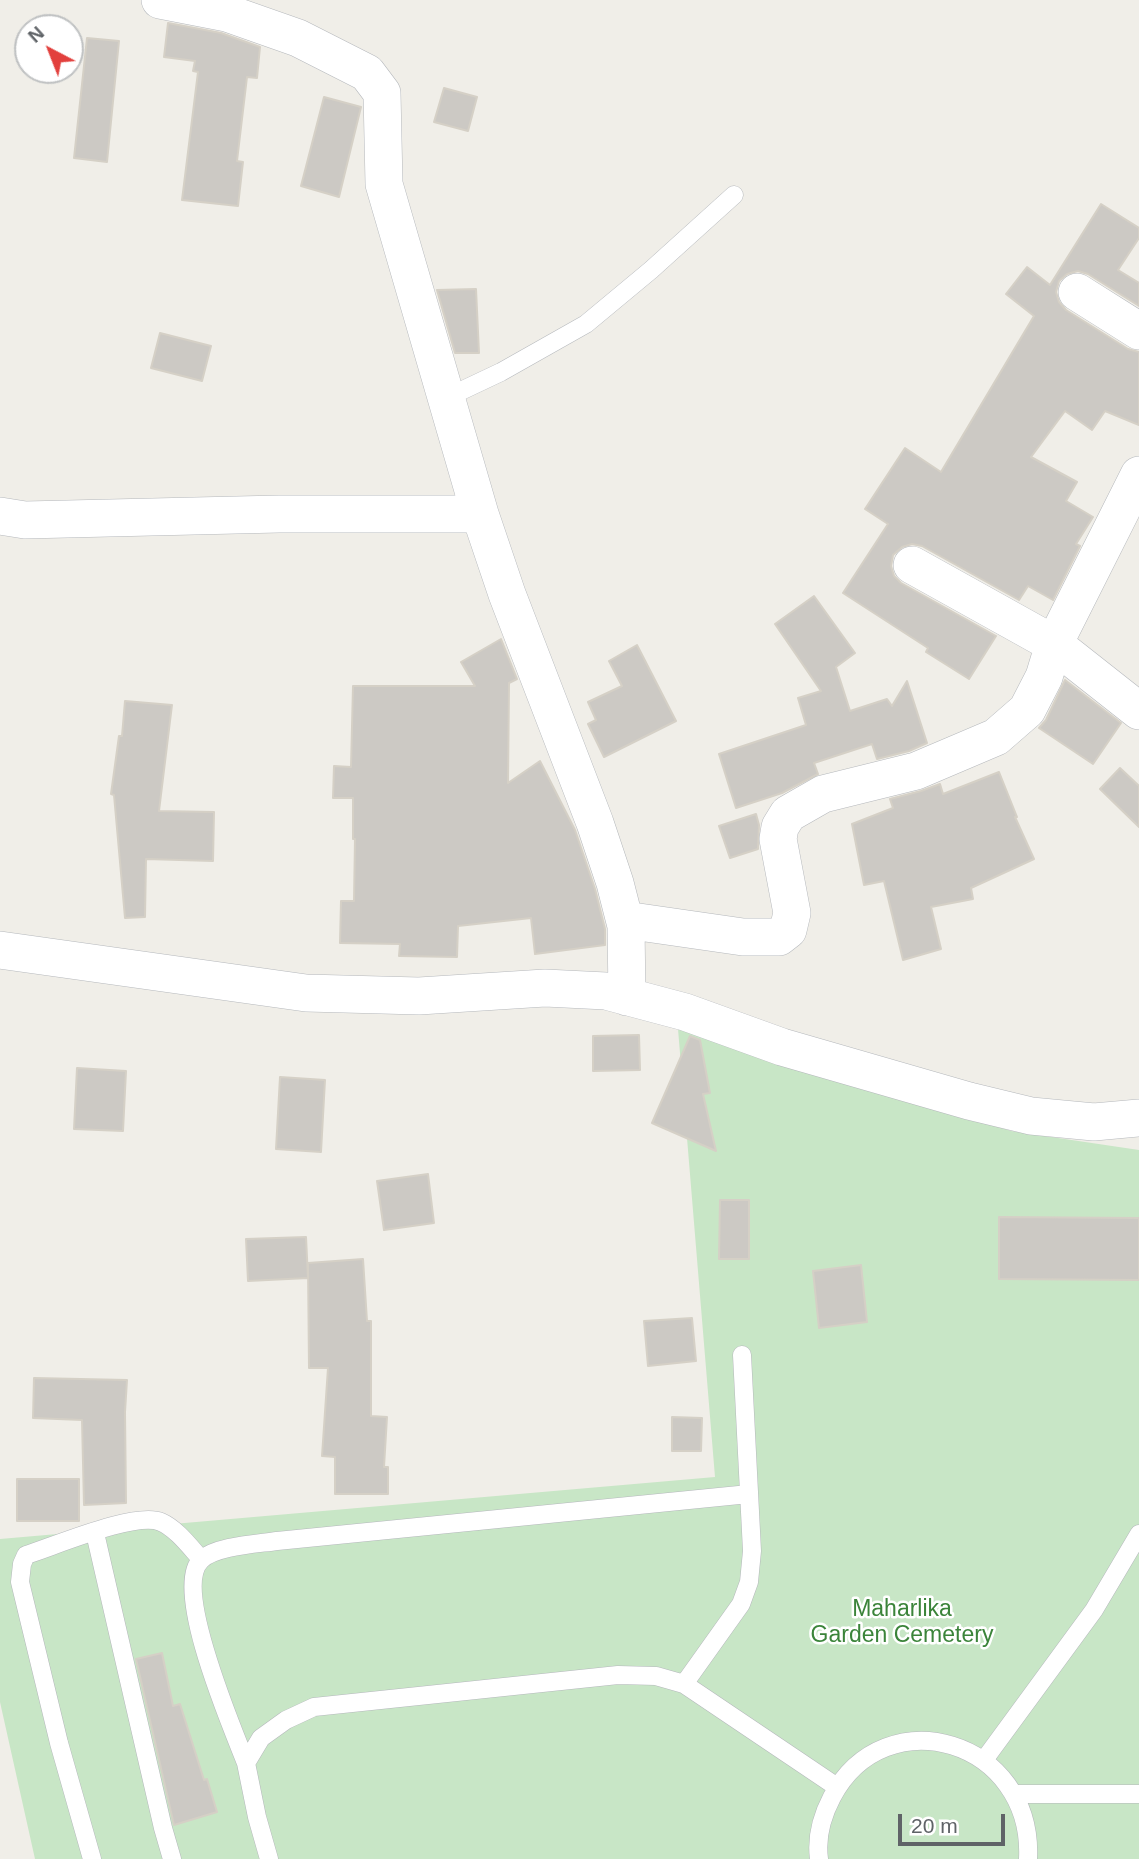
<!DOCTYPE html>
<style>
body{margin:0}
#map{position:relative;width:1139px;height:1859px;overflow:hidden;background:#f0eee8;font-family:Arial,sans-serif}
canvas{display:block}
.north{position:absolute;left:14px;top:14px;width:70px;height:70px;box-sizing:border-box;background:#fff;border:2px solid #bfc1c2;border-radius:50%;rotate:318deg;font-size:19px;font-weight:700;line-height:28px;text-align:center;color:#5f6367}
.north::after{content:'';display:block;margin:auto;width:24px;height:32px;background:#e2403d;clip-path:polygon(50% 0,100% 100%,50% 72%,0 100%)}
.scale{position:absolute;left:898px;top:1814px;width:107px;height:32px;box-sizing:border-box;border:4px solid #5f6367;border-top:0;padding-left:9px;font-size:21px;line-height:24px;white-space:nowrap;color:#5f6367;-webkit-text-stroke:5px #fff;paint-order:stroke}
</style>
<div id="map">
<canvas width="1139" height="1859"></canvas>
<div class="north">N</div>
<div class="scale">20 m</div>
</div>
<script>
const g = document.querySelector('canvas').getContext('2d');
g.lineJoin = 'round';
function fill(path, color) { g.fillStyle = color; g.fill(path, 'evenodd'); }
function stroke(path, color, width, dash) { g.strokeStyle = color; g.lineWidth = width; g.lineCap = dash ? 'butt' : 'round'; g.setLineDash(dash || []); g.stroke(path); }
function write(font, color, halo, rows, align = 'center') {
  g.font = font + ' Arial,sans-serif'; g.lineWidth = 5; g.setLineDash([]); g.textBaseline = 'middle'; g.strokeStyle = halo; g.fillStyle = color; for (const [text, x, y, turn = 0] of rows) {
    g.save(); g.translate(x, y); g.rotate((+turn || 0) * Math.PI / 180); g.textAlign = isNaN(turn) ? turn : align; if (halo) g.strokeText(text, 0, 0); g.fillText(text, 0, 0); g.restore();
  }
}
fill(new Path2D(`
 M678,1029l168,43 165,59 128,19v709h-1104l-35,-157v-163l715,-62z`), '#c8e6c6');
const building = new Path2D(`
 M168,23l53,10 39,14 -3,31 -10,-1 -10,84 6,1 -5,44 -56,-6 16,-128 -5,-1 2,-10 -31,-4z
 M87,38l32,3 -12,121 -33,-4z
 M444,88l33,9 -9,34 -34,-9z
 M324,97l37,10 -22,90 -38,-11z
 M1101,204l38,24v10l-21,32 21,13v23l-51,-32 -10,-3 -11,3 -8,7 -3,11 3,10 7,8 62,39 11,3v73l-34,-14 -13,19 -27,-19 -34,46 46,25 -11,19 27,16 -17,27 4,2 -27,54 -25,-14 -9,14 -97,-54 -10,-2 -10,3 -9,8 -2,11 3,10 7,7 95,53 -27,43 -43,-27 2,-4 -85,-55 45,-69 -23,-15 40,-61 36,24 93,-156 -28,-22 21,-27 23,18z
 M476,289l3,64h-24l-18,-63z
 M160,333l51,13 -9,35 -51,-13z
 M814,596l41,57 -19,14 14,44 37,-12 5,7 15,-25 20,62 -18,8 -32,8 -5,-15 -58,19 4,11 -36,19 -46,15 -17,-54 87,-29 -8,-27 23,-7 -46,-67z
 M501,639l16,40 -8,4 -1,100 32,-22 35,69 20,59 10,40v16l-70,9 -4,-36 -73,8 -1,31 -58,-1 1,-12 -60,-1 1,-42h13l1,-62h-2v-41h-20l1,-32 17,1 2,-81h122l-14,-24z
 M637,645l39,76 -72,36 -16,-33 8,-4 -8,-18 34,-16 -13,-25z
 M1065,680l56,43 -28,41 -54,-36 7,-8z
 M125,701l47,4 -13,106 55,1 -1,49 -67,-2 -1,58 -20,1 -11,-123 -3,-1 8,-58h3z
 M1120,768l19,18v41l-39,-38z
 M999,772l18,45h-2l19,42 -63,29 2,11 -42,8 10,42 -38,11 -19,-79 -20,4 -12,-61 41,-16 -3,-9 31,-8 19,-7 3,10z
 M756,814l3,11 -1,24 -28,9 -11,-32z
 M639,1035l1,35 -47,1v-35z
 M690,1036l10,4 10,53 -7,1 13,57 -64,-28z
 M77,1068l49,3 -3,60 -49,-2z
 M280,1077l45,3 -4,72 -45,-3z
 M428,1174l6,49 -50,7 -7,-49z
 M720,1200h29v59h-30z
 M999,1217l140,1v62l-140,-1z
 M306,1237l2,41 -60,3 -2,-42z
 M363,1259l4,62h4v95l16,1 -3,50h4v27h-53v-37l-13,-1 6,-88h-19l-1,-105z
 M861,1265l6,57 -48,6 -6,-57z
 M692,1318l4,43 -48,5 -4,-45z
 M34,1378l93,2 -2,32 1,91 -42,2 -2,-85 -49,-2z
 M672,1417l30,1 -1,33h-29z
 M17,1479h62v42h-62z
 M162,1653l11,53 7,-2 24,76 3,-1 10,33 -43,13 -38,-166z`);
fill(building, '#ccc9c4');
stroke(building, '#d5d0c6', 2);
const lane = new Path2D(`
 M446,398l55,-26 85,-48 65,-54 83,-75
 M95,1533l68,295 9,31
 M684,1684l57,-80 8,-22 3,-31 -10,-196
 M984,1760l110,-150 45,-76
 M246,1763c-14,-36 -74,-175 -45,-203 14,-14 56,-16 76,-19l472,-47
 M1016,1794h123
 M92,1859l-33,-116 -39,-161 2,-18 4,-9c29,-9 110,-44 135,-33 16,7 29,25 40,37
 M269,1859l-12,-42 -11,-54 15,-25 25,-18 28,-13 304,-32 38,1 28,8 153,103
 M819,1859c-3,-22 3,-43 13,-62 53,-101 202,-57 196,62`);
const street = new Path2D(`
 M160,0l67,13 71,25 69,35 15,20 2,91 96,330 27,80 88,229 20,60 11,43 1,71
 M1077,292l62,39
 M0,516l25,4 254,-6h201
 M912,565l142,79 85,67
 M625,920l118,17h36l9,-7 4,-17 -14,-74 2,-12 8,-13 35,-20 93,-23 80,-34 31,-27 17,-33 10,-33 85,-169
 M0,950l306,43 113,3 126,-8 61,3 79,21 97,35 187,54 62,15 63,6 45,-4`);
stroke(lane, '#b5b8bc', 19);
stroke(street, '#b5b8bc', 38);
stroke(lane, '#fff', 18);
stroke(street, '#fff', 37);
write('23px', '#3b843a', '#fff', [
 ["Maharlika",902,1610],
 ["Garden Cemetery",902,1636]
]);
</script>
